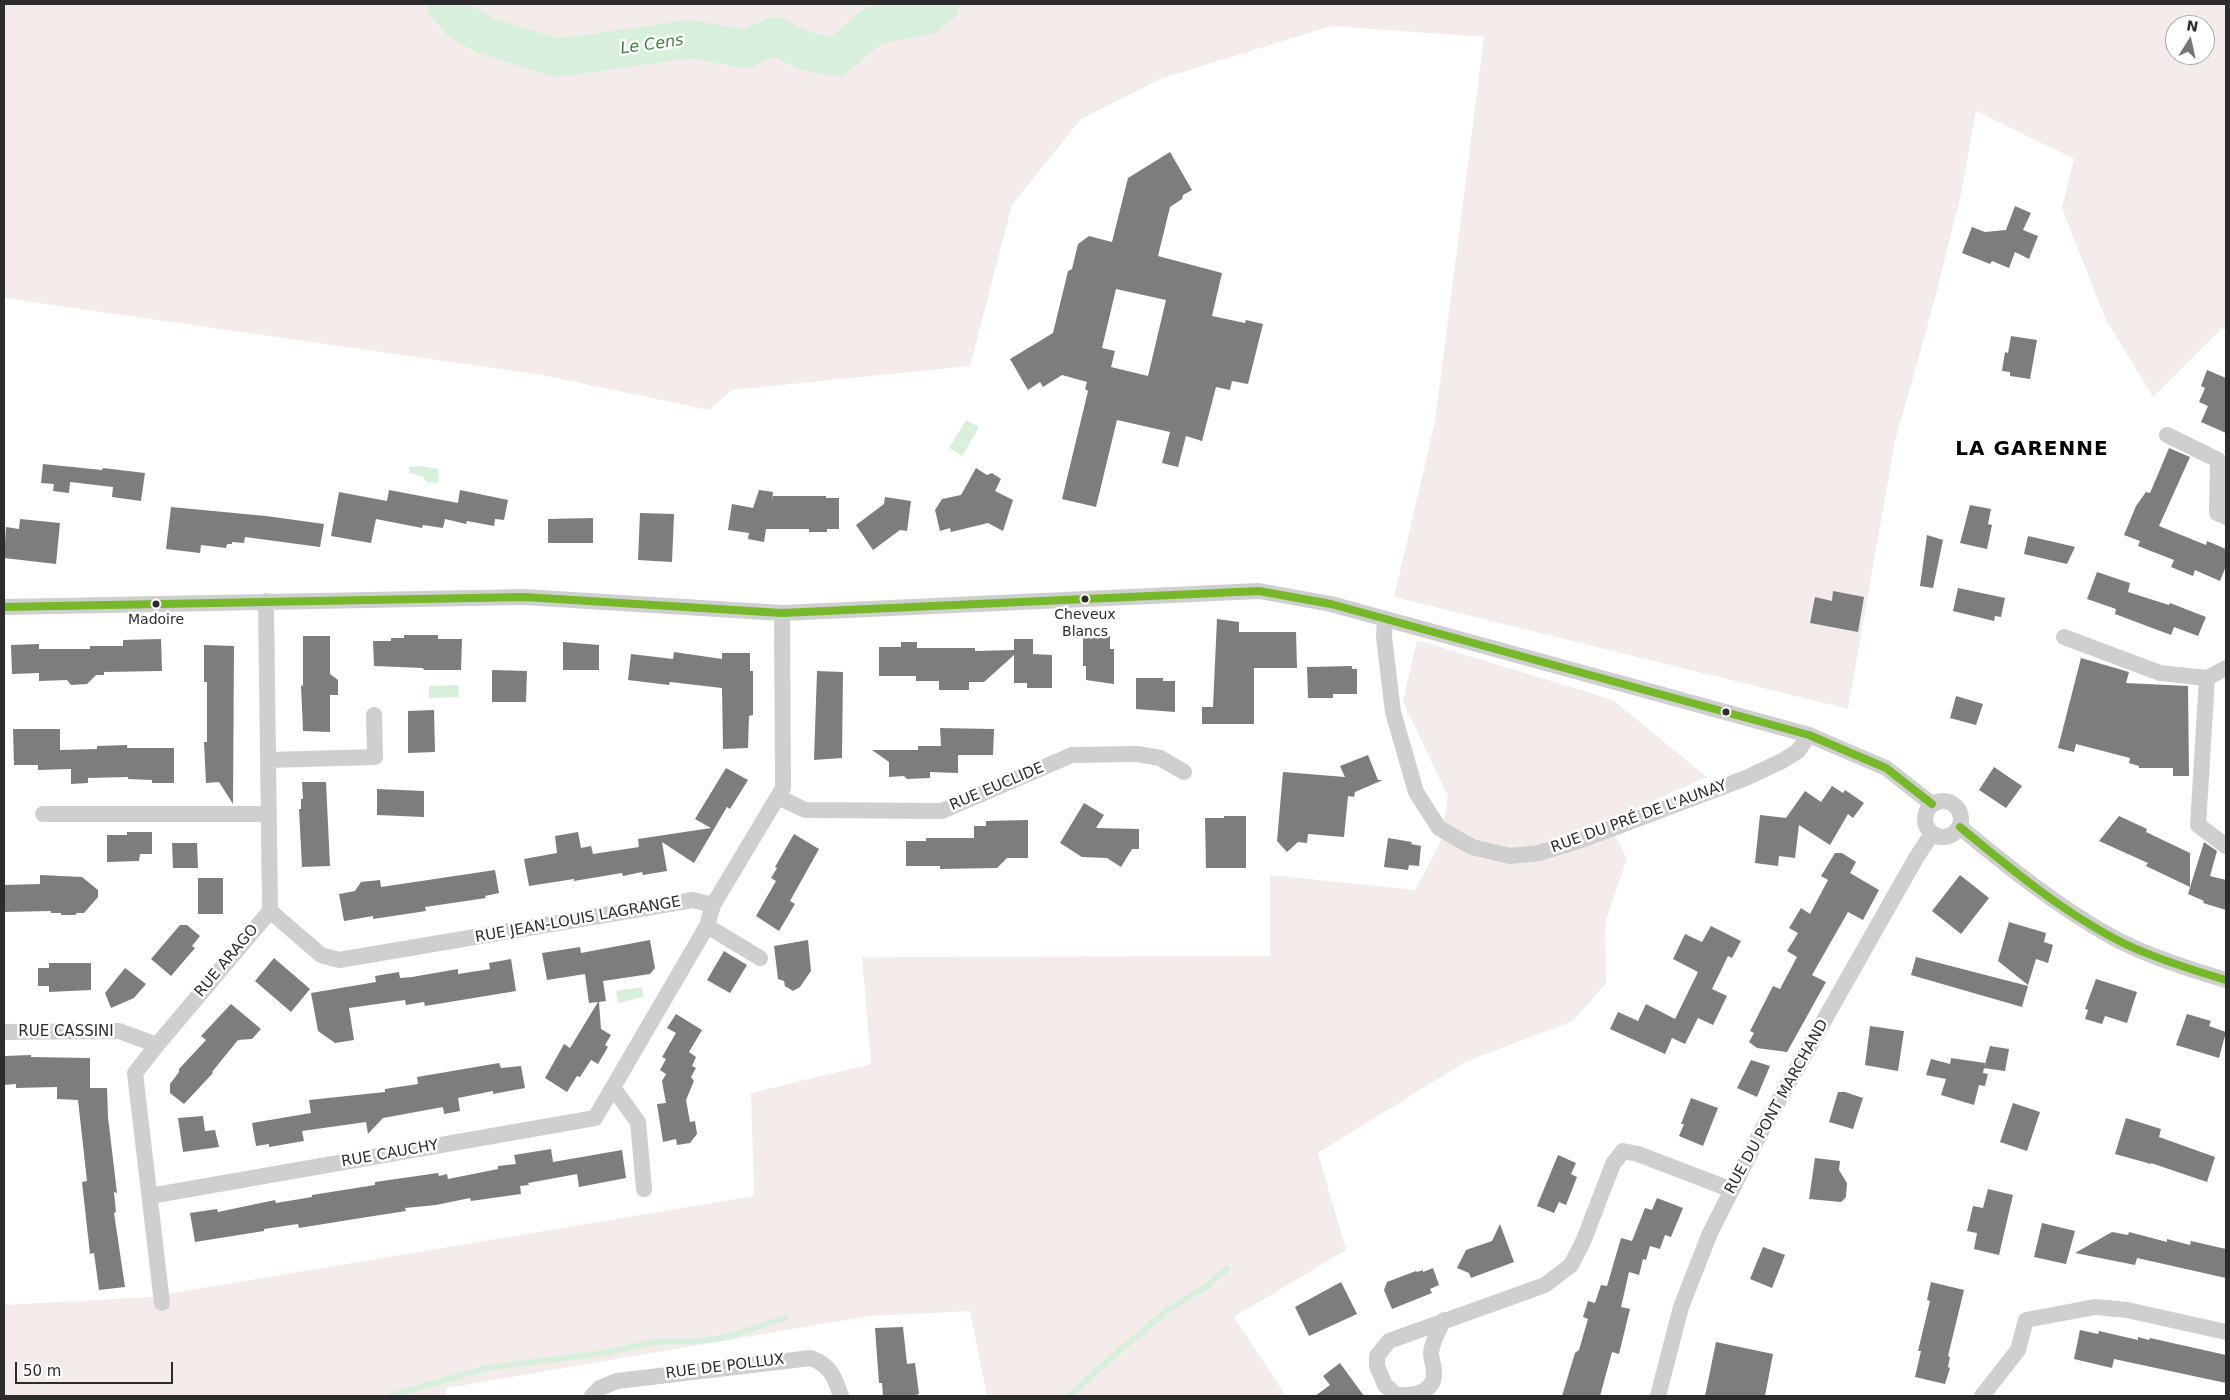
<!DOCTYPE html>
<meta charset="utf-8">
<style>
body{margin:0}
#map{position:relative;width:2230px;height:1400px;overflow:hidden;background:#fff;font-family:"DejaVu Sans",sans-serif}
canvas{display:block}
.frame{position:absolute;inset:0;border:5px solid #2c2c2c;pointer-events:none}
.north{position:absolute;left:2165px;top:15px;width:50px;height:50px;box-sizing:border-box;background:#fff;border:1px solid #ababab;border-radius:50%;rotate:10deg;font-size:14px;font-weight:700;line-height:20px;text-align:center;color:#2c2c2c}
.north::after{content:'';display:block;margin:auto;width:18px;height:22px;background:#767676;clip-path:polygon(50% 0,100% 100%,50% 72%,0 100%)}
.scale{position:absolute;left:15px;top:1362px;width:158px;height:22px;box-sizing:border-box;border:2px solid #2c2c2c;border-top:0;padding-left:6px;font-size:15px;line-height:18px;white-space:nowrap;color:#2c2c2c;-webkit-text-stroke:4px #fff;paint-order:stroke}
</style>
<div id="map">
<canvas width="2230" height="1400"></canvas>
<div class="frame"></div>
<div class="north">N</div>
<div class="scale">50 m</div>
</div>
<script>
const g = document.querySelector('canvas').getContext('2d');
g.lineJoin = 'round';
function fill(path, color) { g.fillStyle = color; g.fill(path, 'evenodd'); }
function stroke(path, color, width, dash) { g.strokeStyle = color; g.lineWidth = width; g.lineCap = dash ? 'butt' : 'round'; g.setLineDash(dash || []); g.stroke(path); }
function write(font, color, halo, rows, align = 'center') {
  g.font = font + ' "DejaVu Sans",sans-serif'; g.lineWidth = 5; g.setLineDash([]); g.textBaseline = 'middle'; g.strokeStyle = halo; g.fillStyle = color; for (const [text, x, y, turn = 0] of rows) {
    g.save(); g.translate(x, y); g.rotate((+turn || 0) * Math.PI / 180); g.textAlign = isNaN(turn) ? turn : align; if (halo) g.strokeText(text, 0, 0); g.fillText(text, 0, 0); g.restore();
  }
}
fill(new Path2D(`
 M4,4h2222v328l-4,-4 -69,69 -48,-79 -43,-110 12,-49 -98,-48 -16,88 -29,114 -36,128 -47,268 -454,-112 41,-175 49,-385 -153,-11 -171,53 -79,40 -69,86 -42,161 -238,24 -23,20 -167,-35 -538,-77zM2175,25h30v30h-30z
 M1417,640l196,60 94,77 -99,44 19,38 -22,64 1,60 -33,38 -108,41 -147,91 28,97 -112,67 52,79h-299l-17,-85 -101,5 -422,72 -2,8h-441v-91l145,-8 605,-101 -3,-103 120,-29 -9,-107 408,-1v-81l145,15 25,-47 8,-47 -45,-94z`), '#f3eceb');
fill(new Path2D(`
 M966,420l13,7 -17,29 -13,-8z
 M420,466l18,3 1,6 -1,8 -11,-1 -5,-6 -13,-3v-6z
 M458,685l1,12 -30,1v-12z
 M642,987l1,10 -25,6 -2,-12z`), '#d8f0db');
stroke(new Path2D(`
 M390,1396l97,-28 117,-15 50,-11 47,-1 26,-4 57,-19
 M1069,1396l50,-45 50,-42 35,-21 23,-19`), '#d8f0db', 6);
stroke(new Path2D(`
 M446,4l13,16 25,15 73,23 133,-19 56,10 28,-13 32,15 30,6 38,-32 52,-9 15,-12`), '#d8f0db', 38);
fill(new Path2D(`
 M1170,152l22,38 -9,5 -1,4 -12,8 -12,49 64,17 -10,43 33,7 1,-3 17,4 -15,60 -16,-3 -2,9 -14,-3 -14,54 -16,-5 -8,31 -16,-4 8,-31 -53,-12 -21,87 -34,-8 26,-108 -3,-2 2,-7 -25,-7 -19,12 -3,-5 -12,8 -18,-31 43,-26 15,-62 4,-2 6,-25 11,-8 23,6 16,-64zM1116,289l50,11 -18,76 -37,-9 4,-16 -13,-3z
 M2015,206l16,7 -8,17 15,6 -9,23 -14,-7 -6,16 -17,-7 -2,3 -28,-11 10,-26 13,5 21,-2z
 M2011,336l26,4 -7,39 -20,-3v-4l-8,-1 3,-19 3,1z
 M2207,370l19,8v55l-25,-11 7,-16 -9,-4 6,-14 -4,-2z
 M2169,448l21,9 -31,69 47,19 1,-4 19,8v17l-6,15 -25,-11 -2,6 -22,-9 3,-7 -36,-14 2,-5 -16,-6 12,-29 10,-14 4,1z
 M43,464l59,6 1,-2 42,5 -4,28 -29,-4 1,-10 -43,-5 -1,11 -16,-2 1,-7 -13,-1z
 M976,468l11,7 5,-2 9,6 -6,12 18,9 -10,31 -15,-8 -37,9 -1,-4 -10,3 -5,-21 7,-11 19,-4z
 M389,490l69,13 2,-13 48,10 -4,20 -9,-1 -1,7 -27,-5 -1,3 -21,-5 -2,9 -20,-3 -1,3 -46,-9 -5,24 -40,-7 8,-44 48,9z
 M759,490l14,2 -1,9 1,-5h53v2h13v31h-12v3h-18v-3h-43l-2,13 -16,-3 1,-6 -21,-3 4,-26 21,4z
 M885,497l26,4 -4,30 -7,-1 -27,20 -17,-25 28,-21z
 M1970,505l21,4 -3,15 4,1 -5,24 -27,-6z
 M171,507l95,9 58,8 -4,23 -75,-10 -1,6 -12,-1v2h-5l-1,4 -25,-3 -1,8 -34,-4z
 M640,513l34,1 -2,48 -34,-2z
 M593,518v25h-45v-24z
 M20,519l40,4 -4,41 -52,-6 2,-31 13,2z
 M1927,535l16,5 -10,48 -13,-2z
 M2028,536l39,9 8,2 -8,17 -43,-10z
 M2097,572l33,11 -2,9 41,13 1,-2 36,14 -8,19 -24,-9 -3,8 -56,-21 1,-5 -29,-10z
 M1958,588l47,10 -4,19 -6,-1 -1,5 -41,-10z
 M1833,591l31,6 -6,35 -48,-9 5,-26 17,4z
 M1217,619l22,3v10h57l1,36h-43v56h-52v-17h11z
 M404,635h34v4h24l-1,31h-37l-1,-2 -49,-2 -1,-25h18v-3h13z
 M303,636h27v38l8,6v15h-8v37l-27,-1 -2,-46 2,1z
 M1110,636v13h4v35l-28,-4v-14h-3v-29z
 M161,639l1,32 -58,1v3h-8l-9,9 -16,1 -4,-5 -28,1v-8l-27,1 -1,-29 28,-1v5h51v-3h33v-6z
 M1014,639h19v15l19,1v33h-25v-5h-13v-28l-30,27h-15v8h-30v-9h-23v-5h-37v-29h22v-5h16v6h58v3l39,-1z
 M563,642l36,3v25h-36z
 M204,645l30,1 -1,158 -14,-22 -13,1 -2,-41h3v-60h-3z
 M674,652l48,7v-6h28v18h3v44l-4,1 -1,32 -25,1 -1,-61 -52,-6 -1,3 -41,-5 3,-26 42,5z
 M2081,658l48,14 -3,11 62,3 1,90h-16v-8h-34v-2l-10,-3 1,-5 -54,-14 -2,8 -16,-4z
 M1352,666v3h5v25h-24v4h-25l-1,-31z
 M492,670l35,1 -1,31h-34z
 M817,671l26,1 -1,86 -28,2z
 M1136,678h27v3h12v31l-39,-3z
 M1956,696l27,8 -7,21 -26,-7z
 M434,710l1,42 -27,1v-42z
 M940,728l54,1 -1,26h-35v18l-28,-1v6l-23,1 -3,-3 -15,1v-15l-17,-12h46v-4h23z
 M13,729h47v21l37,-1v-3l30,-1v3h47v35h-22v-3l-24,-1v-2l-40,1v5l-17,1v-15l-33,1v-5h-24z
 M1368,755l10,25h5l-28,12 -1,5 -6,-1 -4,41 -36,-3 -1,9 -9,-1 -11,10 -10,-11 6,-69 62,5 -5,-11z
 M1994,767l28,19 -16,22 -27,-18z
 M726,768l22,12 -18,29 -3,-2 -33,56 -32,-21 5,29 -24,4 -1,-3 -19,4 -1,-3 -48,8v-2l-45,7 -5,-27 33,-6 -2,-17 23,-4 3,16 10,-2 2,8 46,-7 -1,-8 73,-11 -16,-9z
 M302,782h24l4,84 -28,1 -3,-58h2v-10h2z
 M1832,786l11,7 2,-3 19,13 -11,15 -5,-4 -18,31 -31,-20 -4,33 -16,-2 -1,10 -23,-3 5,-48 26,3 19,-27 16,11z
 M377,789l47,2v26l-47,-2z
 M1084,803l20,12 -8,13 43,1v20h-7l-11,18 -14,-9 -25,-1 -22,-14z
 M1224,816h22v52h-40l-1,-50h19z
 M2119,816l28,13 -1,3 44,21v34l-44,-21 2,-3 -49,-22z
 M1028,820v38h-21l-10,10 -57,1v-3h-34v-25h20v-3h48v-12h12v-5z
 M127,832h25v22h-12l-1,7 -32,1v-27h20z
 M794,834l25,15 -29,52 5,3 -16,27 -23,-15 20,-35 -5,-3 6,-10 -2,-1z
 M1388,838l24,4 -1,2 10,2 -2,20 -10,-1 -1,5 -24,-3z
 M2204,842l13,9 -7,25 16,4v30l-23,-7 1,-2 -16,-7z
 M172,843h25l1,25h-25z
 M1835,853h7l14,9 -6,11 29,17 -16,30 -15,-8 -36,63 14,7 -39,70 -30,-4 -8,-6 5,-9 -4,-2 23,-45 7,3 17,-32 -10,-6 11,-18 -9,-5 12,-20 9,6 18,-34 -7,-4z
 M495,870l4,23 -14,3 1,2 -61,9 1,4 -53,8v-3l-29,5 -5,-27 16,-3 6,-9 19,-2 1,7z
 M40,875l42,2 16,13v7l-14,16h-7l-2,2h-14v-2h-10v-2l-47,1v-27l36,-1z
 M1960,875l29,23 -28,36 -29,-23z
 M198,878h25v36h-25z
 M2009,922l37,11 -2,9 9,3 -5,18 -12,-4 -8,26 -30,-24z
 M180,925h7l13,11 -8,10 3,2 -24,28 -20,-17z
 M1711,926l30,15 -9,17 -4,-2 -16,33 15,7 -14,29 -15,-7 -13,26 -13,-6 -7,16 -55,-25 8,-17 20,9 8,-17 29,15 23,-47 -25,-13 12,-25 17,8z
 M650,940l5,28 -5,6 -47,7 3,20 -7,1 2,27 10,6 -6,10 3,2 -10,17 -7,-4 -11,17 -3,-1 -10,16 -22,-14 19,-34 6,4 28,-46 -9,1 -4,-29 -38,6 -5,-27 38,-6 1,6z
 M808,940l3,31 -11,16 -7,4 -8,-5 -1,-5 -6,-2 -4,-33z
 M724,951l23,14 -17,28 -23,-13z
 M1916,957l112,29 -6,21 -111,-32z
 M274,958l36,31 -19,23 -36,-31z
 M511,959l5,32 -91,15 -1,-4 -18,3 -1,-5 -56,8 5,32 -19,3 -17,-12 -7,-38 65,-11 -1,-6 24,-4 1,6 12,-1 46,-8v5l32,-5 -1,-6z
 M49,963h42v27l-42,2v-6h-11v-18h11z
 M125,968l21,16 -12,14 -23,10 -6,-15z
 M2096,979l41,13 -10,31 -22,-7 -3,8 -17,-5 3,-9 -3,-1z
 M231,1004l30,25 -9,10 -14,1 -26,32 1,1 -29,31 -14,-11v-9l9,-12v-3l27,-29 -5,-4z
 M676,1014l26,16 -13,22 7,5 -4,9 4,2 -5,9 3,4 -8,19 4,22 5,-1 2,13 -7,9 -13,2 -1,-6 -13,3 -6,-38 9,-1 -4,-22 4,-7 -6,-4 6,-11 -4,-2 14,-24 -9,-5z
 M2187,1014l24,7 -2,5 17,6 -7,26 -43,-13z
 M1870,1026l34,5 -6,40 -33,-6z
 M1990,1046l19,3 -4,22 -21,-3z
 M31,1055v2l59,1v30h17l1,29 9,76 -3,-1 2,20 -2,1 11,74 -26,3 -5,-37 -4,1 -8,-72 5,-1 -9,-81 -21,-1v-12l-41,1v-4l-12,1v-29z
 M1951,1058l34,5 -2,10 5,1 -3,12 -6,-1 -5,20 -33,-10 5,-16 -20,-4 5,-16 19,5z
 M1751,1060l19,6 -13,31 -20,-9z
 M499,1063l2,5 20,-2 4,22 -32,6v-3l-35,7 2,13 -16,3 -1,-7 -60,11 -15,16 -2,-12 -64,9 2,10 -35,6v-3l-13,2 -4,-23 59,-10 -2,-13 76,-8v-3l33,-5 -1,-7z
 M1838,1092h7l18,6 -10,31 -24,-7z
 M1691,1098l27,10 -15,38 -24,-10 5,-12h-3z
 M2013,1103l27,9 -13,39 -27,-9z
 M203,1116l2,15 10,-1 4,17 -36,5 -5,-34z
 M2126,1118l35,11 -2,8 56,20 -8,25 -56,-19v1l-36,-10z
 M551,1149l2,13 69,-12 4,28 -47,9 -2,-13 -49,9 1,2 -9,1 1,8 -50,7 -1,-3 -34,7 -31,3 1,3 -45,7 -62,10 -1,-4 -34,5v2l-69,11 -5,-29 27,-4 1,3 57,-12 1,3 36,-6v-2l63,-10v-3l63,-9 1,3 8,-2 1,5 50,-10v-3l18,-2 -2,-9z
 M1558,1155l18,8 -5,11 6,3 -11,28 -7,-3 -5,11 -17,-7z
 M1815,1158l25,3 -1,9 8,13 -1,14 -5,5 -32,-3z
 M1988,1189l25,6 -14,60 -25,-6 3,-16 -10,-2 6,-25 10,2z
 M1657,1198l26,10 -12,29 -6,-2 -5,14 -10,-3 -4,14 -3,-1 -4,16 -10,-3 -8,35 9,2 -11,45 -7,-2 -12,44h-38l13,-43 4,-3 9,-31 -5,-2 5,-16 7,2 6,-18 6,1 14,-48 11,3 13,-33 7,2z
 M2042,1223l33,8 -9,33 -32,-7z
 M1500,1224l14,38 -43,16 -2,-5 -12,-5 9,-18 26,-9z
 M2112,1232l16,3 1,-3 38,10v-3l23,6 1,-4 35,8v29l-89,-20 -2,7 -60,-12z
 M1763,1247l22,8 -13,33 -22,-9z
 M1433,1268l6,17 -9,4 2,4 -40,16 -8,-19 3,-8 29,-11 1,1 6,-2v2z
 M1341,1282l16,32 -48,22 -14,-29z
 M1931,1282l33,8 -16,66 2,1 -2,10 2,1 -5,16 -30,-7 6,-26h-3l12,-50 -3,-1z
 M903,1327l4,37 8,-1 4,31 -7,2h-29l-1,-13h-3l-4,-55z
 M2080,1330l18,4 1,-3 39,9v-3l11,3 1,-2 76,17v28l-112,-24 -2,9 -38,-9z
 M1716,1342l57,12 -8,42h-60z
 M1340,1363l24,33h-49l15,-11 -7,-9z`), '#7d7d7d');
stroke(new Path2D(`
 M2167,435l51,25 -1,53 9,4
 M4,607l520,-10 258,16 477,-22 72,13 478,131 77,33 46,36
 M1385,619l-1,18 9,75 23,80 23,36 33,19 38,9 29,-3 45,-14 162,-61 36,-17 16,-10 11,-16
 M2064,637l96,36 47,5
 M2207,678l-9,147 28,21
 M2207,678l19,-10
 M268,760l107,-3 -1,-42
 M778,797l27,13 137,1 130,-56 65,-1 23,4 24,14
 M1925 819a18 18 0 1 1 36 0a18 18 0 1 1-36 0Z
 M43,814h226
 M1960,827c48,40 97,79 152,110 35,19 76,32 114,43
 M270,911l51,44 18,5 354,-60 20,5 70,-117 -1,-175
 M707,926l53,32
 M4,1032l115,-1 38,14
 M614,1089l24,33 6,67
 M150,1196l445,-78 112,-192 6,-21
 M162,1303l-27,-230 22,-28 113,-134 -4,-310
 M1444,1320c-5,10 -12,21 -13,33 0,6 3,13 3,19 1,22 -22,24 -38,23l-11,-10 -8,-19v-10l12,-15 156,-56 26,-20 12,-23 30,-78 10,-13 15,3 94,36
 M592,1396l8,-8 17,-7 194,-23c20,8 23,18 30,38
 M1658,1396l23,-89 29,-74 53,-105 153,-270 16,-24
 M1982,1396l36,-46 8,-30 69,-13 32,3 99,22`), '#cfcfcf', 16);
stroke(new Path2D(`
 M4,607l520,-10 258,16 477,-22 72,13 478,131 77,33 46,36
 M1960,827c52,43 105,87 165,117 32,15 67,26 101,36`), '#76b82a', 8);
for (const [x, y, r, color] of [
 [1085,599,4.5,"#2c2c2c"],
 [156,604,4.5,"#2c2c2c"],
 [1726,712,4.5,"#2c2c2c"]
]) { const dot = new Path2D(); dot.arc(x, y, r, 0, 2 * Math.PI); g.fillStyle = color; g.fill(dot); stroke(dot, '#fff', 2); }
write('14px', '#2c2c2c', '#fff', [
 ["Cheveux",1085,615],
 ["Blancs",1085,632],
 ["Madoire",156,620]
]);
write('15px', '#2c2c2c', '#fff', [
 ["RUE EUCLIDE",997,787,-23],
 ["RUE DU PRÉ DE L'AUNAY",1639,817,-20],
 ["RUE JEAN-LOUIS LAGRANGE",578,920,-10],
 ["RUE ARAGO",227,961,-50],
 ["RUE CASSINI",66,1032],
 ["RUE DU PONT MARCHAND",1777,1107,-61],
 ["RUE CAUCHY",390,1154,-10],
 ["RUE DE POLLUX",725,1367,-7]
]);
write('italic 16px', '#3d8346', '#fff', [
 ["Le Cens",652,45,-8]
]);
g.letterSpacing = '1px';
write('bold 20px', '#000', '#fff', [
 ["LA GARENNE",2032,450]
]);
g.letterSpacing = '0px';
</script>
